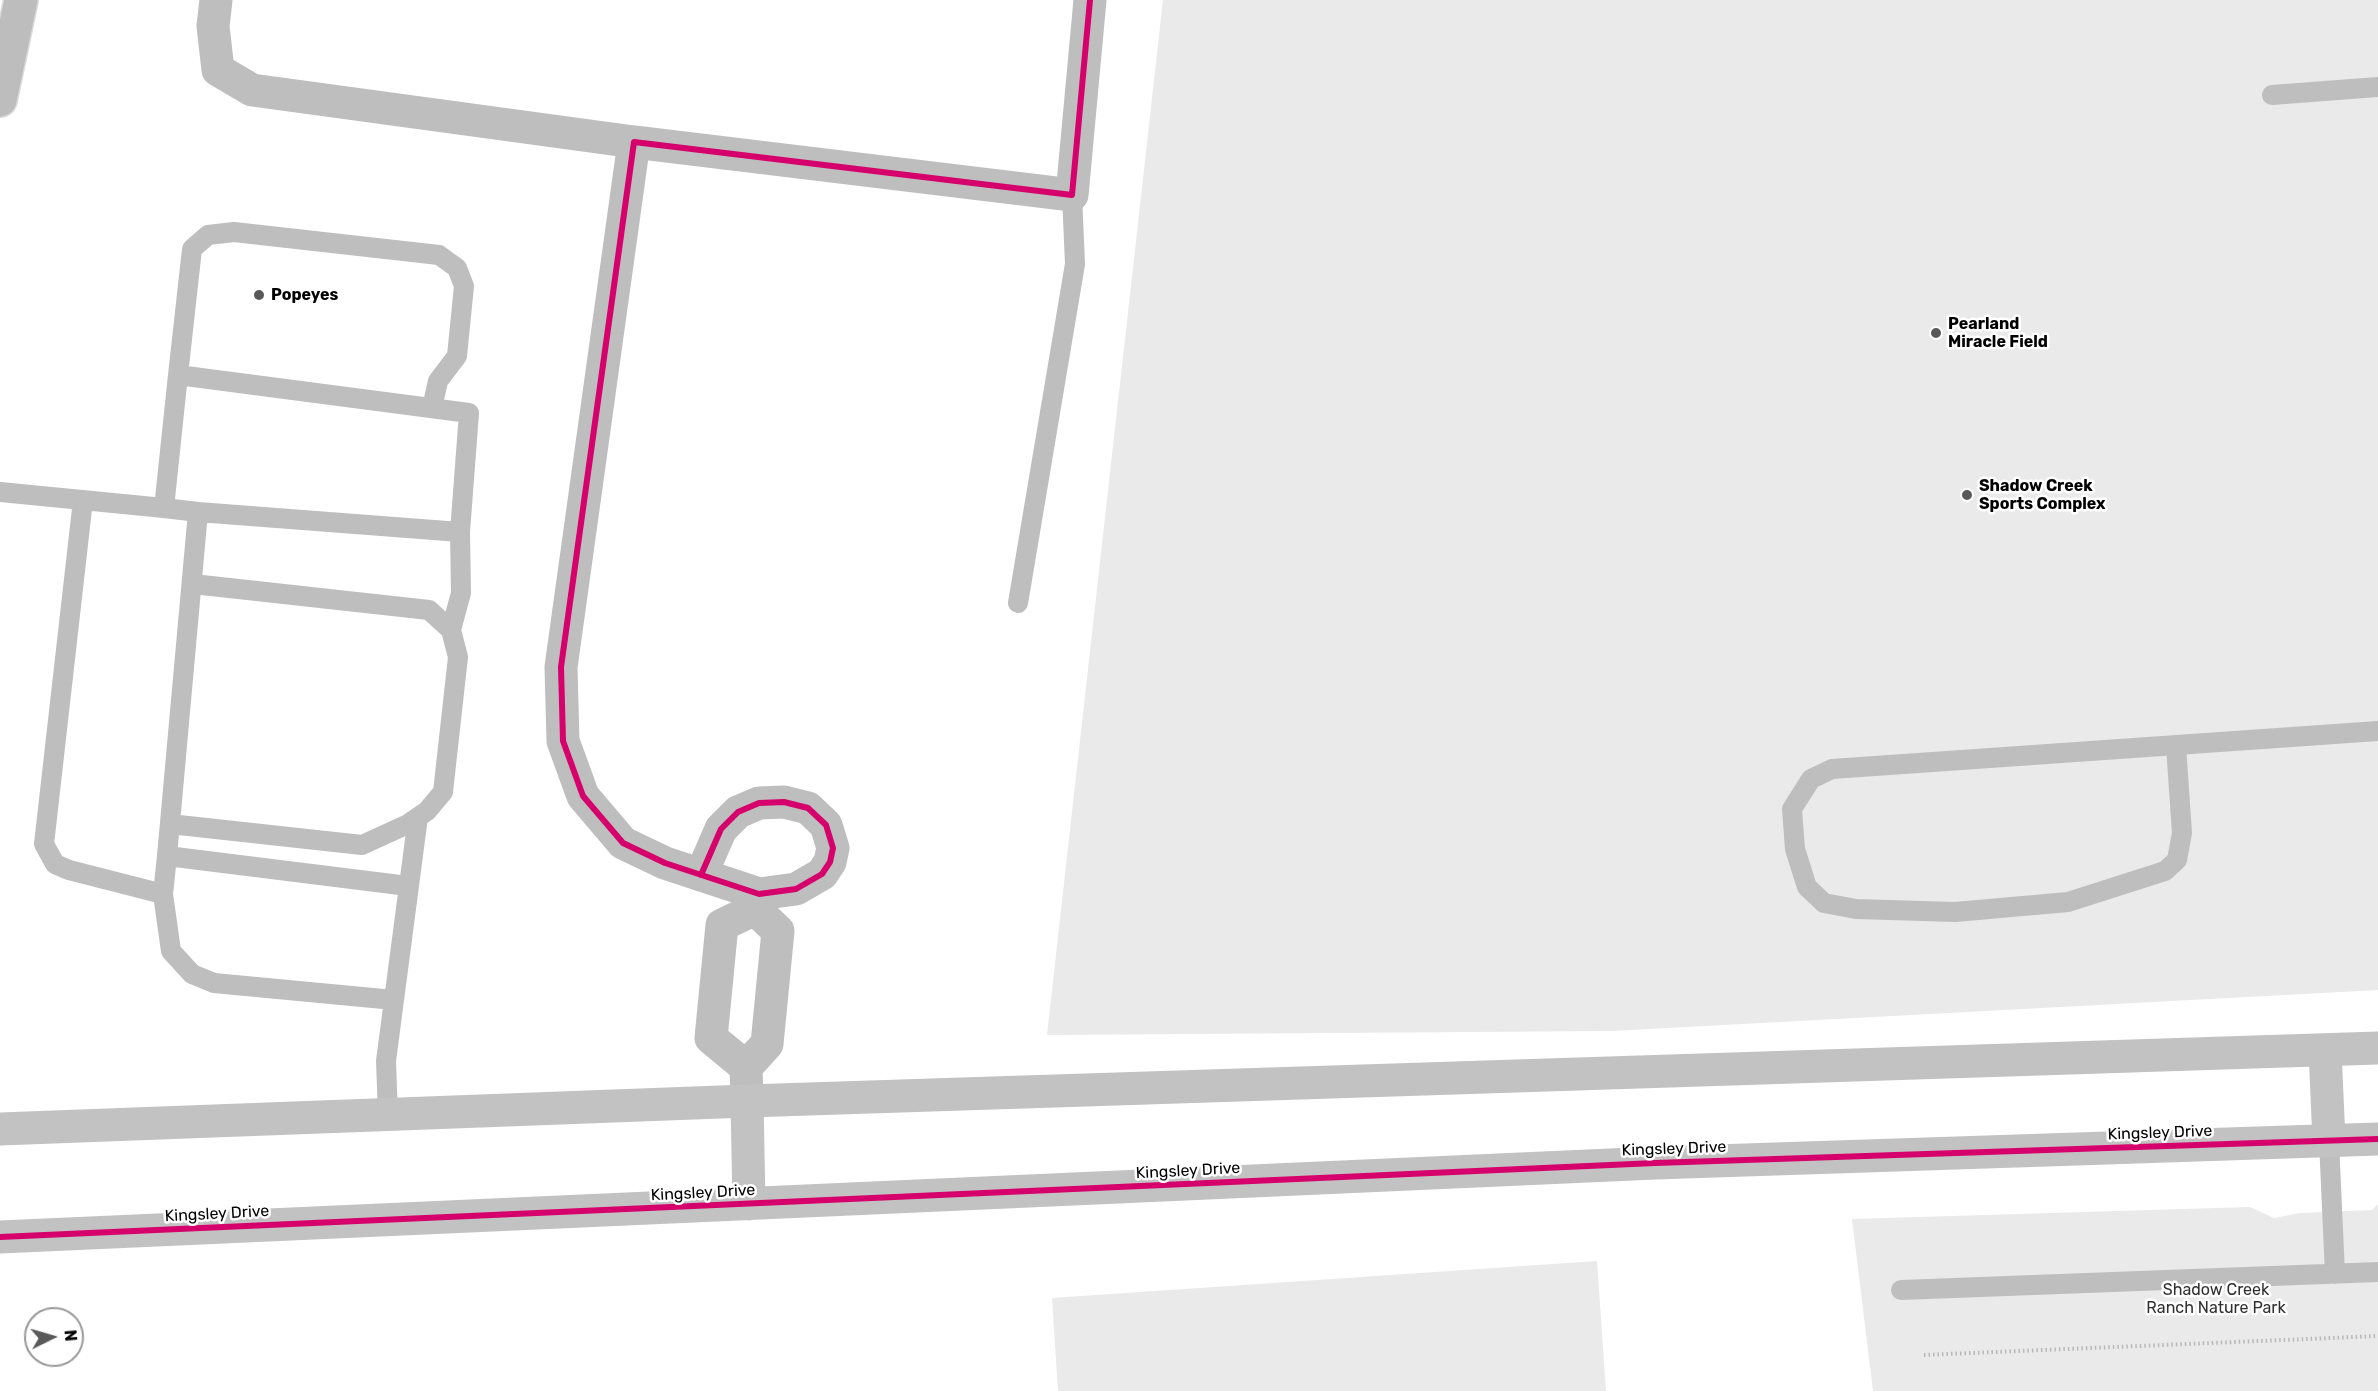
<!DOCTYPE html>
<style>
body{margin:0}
#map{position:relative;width:2378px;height:1391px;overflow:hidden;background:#fff;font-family:Rubik,sans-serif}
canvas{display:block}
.north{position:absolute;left:24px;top:1307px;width:60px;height:60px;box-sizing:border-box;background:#fff;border:2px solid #999;border-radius:50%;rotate:85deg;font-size:16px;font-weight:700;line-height:24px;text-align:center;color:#000}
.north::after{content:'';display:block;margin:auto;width:21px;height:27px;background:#595959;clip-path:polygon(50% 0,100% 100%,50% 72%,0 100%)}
</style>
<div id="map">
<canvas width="2378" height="1391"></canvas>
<div class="north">N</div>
</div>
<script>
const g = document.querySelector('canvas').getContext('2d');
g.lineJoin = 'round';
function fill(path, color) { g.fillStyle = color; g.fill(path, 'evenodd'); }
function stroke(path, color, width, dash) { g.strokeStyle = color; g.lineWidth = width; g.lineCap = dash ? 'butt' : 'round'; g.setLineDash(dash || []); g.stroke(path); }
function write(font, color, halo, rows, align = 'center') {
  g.font = font + ' Rubik,sans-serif'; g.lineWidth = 5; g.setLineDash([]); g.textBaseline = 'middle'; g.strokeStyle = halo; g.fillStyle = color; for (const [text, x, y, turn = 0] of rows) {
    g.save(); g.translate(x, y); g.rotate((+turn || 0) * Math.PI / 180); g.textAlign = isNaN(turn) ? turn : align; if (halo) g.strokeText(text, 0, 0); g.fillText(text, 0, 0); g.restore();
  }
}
fill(new Path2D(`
 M1163,0h1215v990l-766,41 -565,4z
 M2378,1204v187h-505l-21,-172 398,-12 24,11 26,-5 72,-3z
 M1597,1261l9,130h-548l-6,-93z`), '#eaeaea');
const primary = new Path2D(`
 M0,100l21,-100`);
stroke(primary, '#dbdbdb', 36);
stroke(new Path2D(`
 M1924,1355l454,-19`), '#b8b8b8', 4, [1.5, 3]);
stroke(new Path2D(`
 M2272,95l106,-8
 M178,375l14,-126 16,-14 26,-3 205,23 18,13 7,18 -7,70 -19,25 -6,27
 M0,492l164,16 14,-133 291,38 -9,119 1,61 -10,37
 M83,500l-39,344 11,20 14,6 94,24 4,-38
 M164,508l34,4 -31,344 241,30
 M198,512l262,20
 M1018,603l57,-339 -3,-69
 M2176,746l6,87 -5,27 -12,11 -97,31 -113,10 -99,-3 -32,-6 -17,-16 -12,-38 -3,-40 19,-30 21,-10 546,-38
 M170,824l192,21 46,-21 19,-13 16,-19 15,-135 -7,-27 -22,-20 -236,-26
 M163,894l8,57 21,23 22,9 180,17
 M388,1115l-2,-54 32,-244
 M2329,1141l6,133
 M1901,1290l477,-18`), '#bebebe', 20);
stroke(new Path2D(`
 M216,0l-3,26 5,44 34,20 382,52
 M701,875l20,-46 17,-17 21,-9 25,-1 24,6 18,17 7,23 -3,14 -8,12 -26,15 -37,5 -94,-31 -42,-20 -40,-47 -20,-55 -2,-74 73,-525 438,53 18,-195
 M746,1067l-35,-29 11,-113 33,-16
 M747,1101l-1,-34 21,-23 11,-113 -23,-22`), '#bebebe', 33);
stroke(new Path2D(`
 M2325,1050l4,91
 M747,1101l2,103
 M0,1129l747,-28 1631,-53
 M0,1237l1655,-74 723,-24`), '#c2c2c2', 33);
stroke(primary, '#bdbdbd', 33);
stroke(new Path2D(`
 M701,875l20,-46 17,-17 21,-9 25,-1 24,6 18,17 7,23 -3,14 -8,12 -26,15 -37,5 -94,-31 -42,-20 -40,-47 -20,-55 -2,-74 73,-525 438,53 18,-195
 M0,1237l1655,-74 723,-24`), '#d6006c', 6);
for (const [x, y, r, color] of [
 [259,295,6,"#595959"],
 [1936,333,6,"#595959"],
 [1967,495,6,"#595959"]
]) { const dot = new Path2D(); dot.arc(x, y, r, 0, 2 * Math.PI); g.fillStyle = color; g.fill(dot); stroke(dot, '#fff', 2); }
write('bold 16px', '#000', '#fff', [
 ["Popeyes",271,295],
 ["Pearland",1948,324],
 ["Miracle Field",1948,342],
 ["Shadow Creek",1979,486],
 ["Sports Complex",1979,504]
], 'left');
write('16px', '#000', '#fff', [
 ["Kingsley Drive",2160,1133,-2],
 ["Kingsley Drive",1674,1149,-2],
 ["Kingsley Drive",1188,1171,-3],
 ["Kingsley Drive",703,1193,-3],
 ["Kingsley Drive",217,1214,-3]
]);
write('16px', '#303030', '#fff', [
 ["Shadow Creek",2216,1290],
 ["Ranch Nature Park",2216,1308]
]);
</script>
